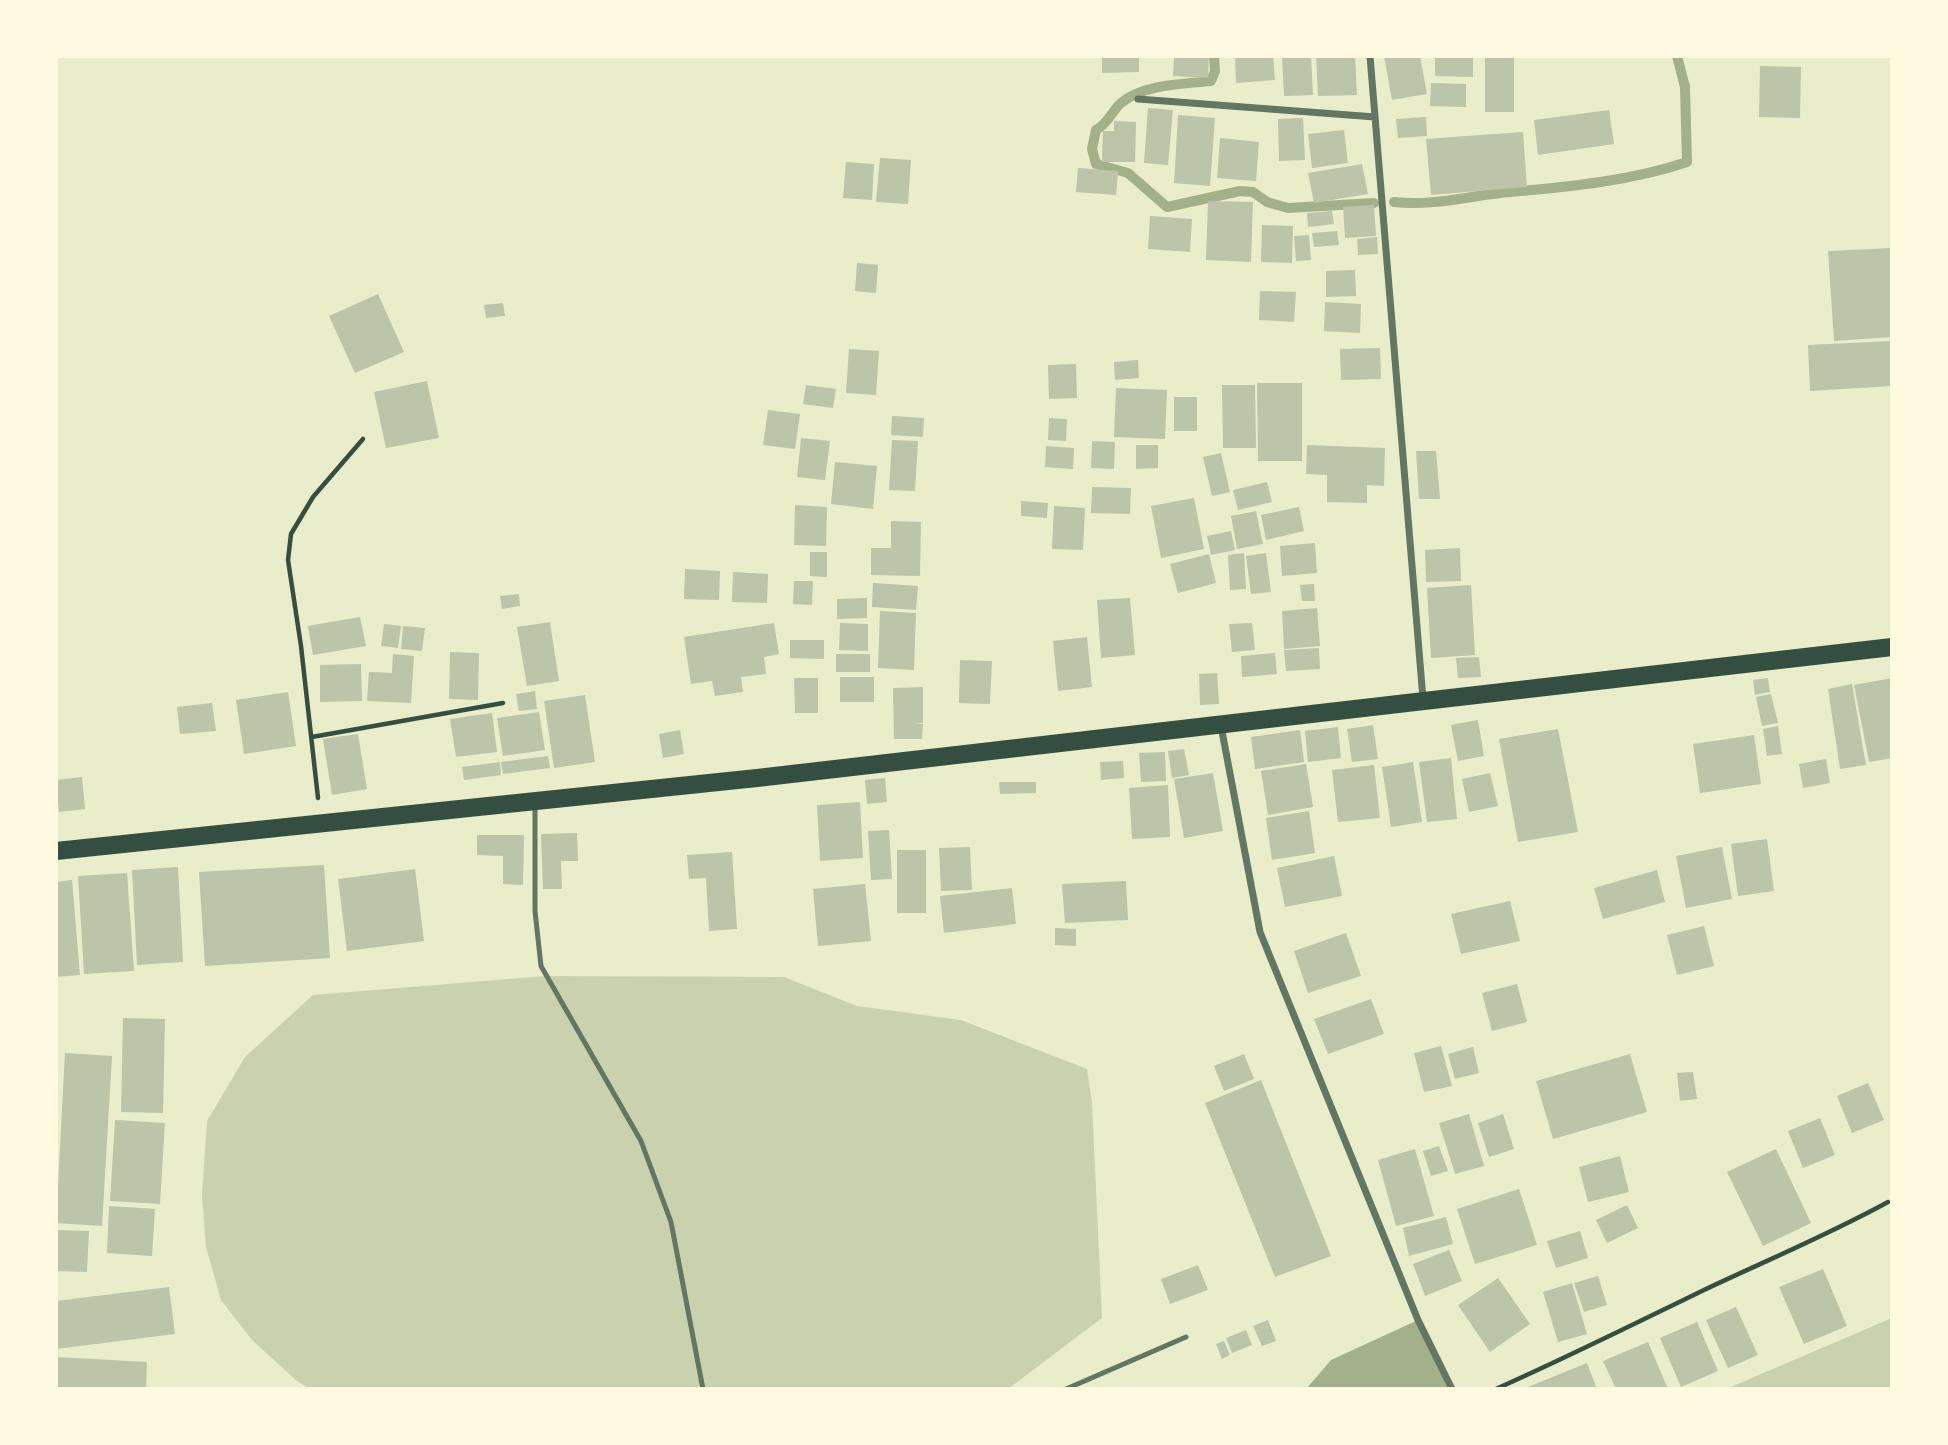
<!DOCTYPE html>
<style>
body{margin:0}
#map{position:relative;width:1948px;height:1445px;overflow:hidden;background:#e9edc9;font-family:Jost,sans-serif}
canvas{display:block}
.frame{position:absolute;inset:0;border:58px solid #fefae0;pointer-events:none}
</style>
<div id="map">
<canvas width="1948" height="1445"></canvas>
<div class="frame"></div>
</div>
<script>
const g = document.querySelector('canvas').getContext('2d');
g.lineJoin = 'round';
function fill(path, color) { g.fillStyle = color; g.fill(path, 'evenodd'); }
function stroke(path, color, width, dash) { g.strokeStyle = color; g.lineWidth = width; g.lineCap = dash ? 'butt' : 'round'; g.setLineDash(dash || []); g.stroke(path); }
fill(new Path2D(`
 M545,976l239,1 73,29 104,14 126,49 5,33 10,216 -94,71h-698l-13,-8 -45,-41 -31,-40 -15,-53 -4,-52 5,-74 38,-64 68,-62z
 M1892,1318v71h-166z`), '#cad2ad');
fill(new Path2D(`
 M1418,1320l34,69h-146l25,-29z`), '#a3b18a');
stroke(new Path2D(`
 M1214,56l1,15 -4,10c-27,3 -68,3 -90,22 -10,9 -12,20 -25,27l-4,19 4,15 32,9 39,34 73,-16 13,1 14,10 21,6 86,-5
 M1394,202c37,4 71,-5 107,-9 62,-6 127,-11 186,-31l-2,-75 -8,-31`), '#a3b18a', 10);
fill(new Path2D(`
 M1102,56h37v16l-37,1z
 M1174,56h35l-1,22 -35,-2z
 M1235,56h38l2,24 -39,3z
 M1282,56h29l2,39 -29,1z
 M1316,56h39l2,39 -39,1z
 M1384,56h36l7,38 -35,6z
 M1435,56h38v21l-38,-1z
 M1485,56h29v56h-29z
 M1760,66l41,1 -1,51 -41,-1z
 M1431,83l35,1v23l-36,-1z
 M1148,108l25,2 -5,55 -24,-2z
 M1609,110l5,34 -76,11 -4,-35z
 M1178,115l37,3 -5,68 -36,-3z
 M1426,117l1,19 -29,2 -2,-19z
 M1303,118l2,42 -26,1 -1,-42z
 M1114,121l22,1 -1,40h-33l1,-31h11z
 M1344,130l4,33 -36,5 -4,-34z
 M1523,132l4,55 -96,8 -5,-56z
 M1220,138l39,4 -3,39 -39,-3z
 M880,158l31,2 -3,44 -32,-2z
 M846,162l28,2 -2,36 -29,-2z
 M1362,164l6,30 -54,9 -6,-30z
 M1078,168l40,3 -2,24 -40,-3z
 M1208,201l45,1 -2,60 -45,-2z
 M1374,205l2,31 -31,2 -2,-31z
 M1332,211l2,13 -26,3 -1,-14z
 M1150,216l42,3 -2,33 -42,-3z
 M1262,225l31,1 -1,37 -31,-1z
 M1337,231l2,14 -25,2 -2,-14z
 M1309,235l2,25 -15,1 -2,-25z
 M1377,237l1,17 -20,1 -1,-16z
 M1892,248v89l-58,4 -6,-90z
 M857,263l21,2 -2,28 -21,-2z
 M1355,270l1,26 -30,1v-26z
 M1260,291l36,1 -2,30 -35,-2z
 M378,294l26,58 -49,21 -26,-57z
 M1325,302l36,2 -1,29 -36,-2z
 M503,303l2,13 -19,2 -2,-13z
 M1892,341v45l-82,5 -2,-46z
 M1380,348l1,31 -40,1 -1,-31z
 M849,349l30,2 -3,44 -30,-2z
 M1138,360l1,18 -24,2 -1,-18z
 M1076,364l1,34 -28,1 -1,-34z
 M427,381l12,57 -53,10 -12,-56z
 M1257,383h45v78h-44z
 M806,385l30,4 -3,19 -30,-4z
 M1222,385h33l1,63h-33z
 M1116,388l51,2 -2,49 -51,-2z
 M1174,397h23v34h-23z
 M768,410l32,4 -5,35 -32,-4z
 M892,416l32,2 -1,19 -32,-2z
 M1049,418l18,1 -1,22 -18,-1z
 M801,438l29,3 -5,39 -28,-3z
 M892,440l26,1 -3,50 -26,-1z
 M1092,441l23,1 -1,27 -23,-1z
 M1136,445h22v23l-22,1z
 M1307,445l78,3 -1,38 -17,-1v18l-40,-1v-27l-21,-1z
 M1046,446l28,2 -1,21 -28,-2z
 M1416,451h20l4,48h-21z
 M1221,453l9,39 -18,4 -9,-39z
 M835,462l42,4 -4,43 -42,-5z
 M1267,482l5,20 -34,8 -5,-20z
 M1092,487l39,1 -1,26 -39,-1z
 M1194,498l10,51 -43,9 -10,-52z
 M1021,501l27,2 -1,15 -26,-2z
 M795,505l32,2 -1,39 -32,-1z
 M1054,506l31,2 -2,42 -31,-1z
 M1299,507l5,24 -38,9 -5,-25z
 M1256,511l7,33 -26,5 -6,-33z
 M891,521l30,1 -1,54 -49,-1v-27h20z
 M1231,531l4,19 -24,5 -4,-19z
 M1315,543l2,30 -35,3 -2,-30z
 M1460,548l1,33 -35,1 -1,-32z
 M810,552h17v25l-17,-1z
 M1244,553l2,36 -16,1 -2,-35z
 M1266,553l5,39 -20,2 -5,-38z
 M1209,554l7,29 -38,10 -8,-29z
 M685,569l35,2 -1,29 -35,-1z
 M733,572l35,2 -1,29 -35,-1z
 M794,581h19l-1,24 -19,-1z
 M873,583l45,3 -2,24 -44,-3z
 M1314,584l1,17h-13l-2,-16z
 M1471,585l4,70 -44,3 -4,-70z
 M519,594l1,12 -18,3 -2,-13z
 M867,598v20l-30,1v-20z
 M1130,598l5,57 -34,3 -4,-58z
 M1317,608l3,38 -36,3 -2,-38z
 M880,611l36,2 -2,57 -36,-2z
 M360,617l6,29 -53,9 -5,-29z
 M550,622l9,59 -32,5 -10,-59z
 M774,623l5,31 -15,3 2,17 -25,3 2,15 -28,4 -3,-15 -21,3 -7,-47z
 M840,623l28,1v27l-29,-1z
 M1252,623l3,27 -23,2 -3,-28z
 M384,624l17,2 -3,22 -17,-2z
 M403,626l22,2 -3,23 -21,-2z
 M1087,637l5,50 -34,4 -5,-50z
 M790,640h34v19l-34,-1z
 M1319,648l1,21 -34,2 -2,-21z
 M450,652l29,1 -1,47 -29,-1z
 M1275,653l2,21 -35,3 -1,-21z
 M393,654l21,2 -3,47 -44,-2 2,-29 23,1z
 M836,654h34v18h-34z
 M1479,657l2,20 -23,1 -2,-20z
 M960,660l32,1 -2,43 -31,-1z
 M361,664l1,37 -42,1v-37z
 M1217,673l2,31 -19,1 -1,-31z
 M840,677h34v25h-34z
 M794,678h24v35h-23z
 M1768,678l2,14 -15,3 -2,-15z
 M1892,678v80l-23,4 -15,-77z
 M1852,684l14,81 -26,4 -12,-80z
 M923,687v36h-10l10,1 -1,15h-28l-1,-51z
 M535,691l2,18 -18,2 -3,-17z
 M288,692l8,54 -52,8 -8,-54z
 M1771,694l7,29 -16,3 -6,-29z
 M585,695l10,67 -41,6 -10,-67z
 M212,703l4,28 -36,3 -3,-27z
 M539,712l6,38 -42,6 -6,-38z
 M492,713l5,39 -41,5 -6,-38z
 M1478,720l6,36 -26,5 -7,-36z
 M1373,725l5,34 -26,3 -5,-33z
 M1778,726l4,28 -15,2 -4,-27z
 M1338,727l3,31 -33,4 -3,-31z
 M1558,729l20,103 -60,10 -19,-103z
 M680,730l4,24 -21,4 -4,-24z
 M1300,730l4,32 -49,7 -4,-32z
 M358,734l9,55 -35,6 -9,-56z
 M1754,735l7,49 -61,9 -7,-49z
 M1184,749l5,26 -17,3 -4,-27z
 M1165,752l1,29 -25,1 -2,-29z
 M548,756l2,12 -47,6 -2,-12z
 M1451,758l6,61 -30,3 -8,-60z
 M1826,759l4,24 -27,5 -4,-24z
 M1123,761l1,17 -23,2 -1,-18z
 M500,762l1,13 -37,5 -2,-13z
 M1413,762l9,60 -31,5 -9,-60z
 M1306,764l7,43 -45,8 -7,-44z
 M1374,765l6,53 -42,4 -6,-52z
 M1213,773l10,58 -39,7 -10,-59z
 M1490,773l8,33 -29,6 -7,-33z
 M82,777l3,32 -26,3 -3,-32z
 M885,778l2,24 -20,2 -2,-24z
 M999,782h37v11l-36,1z
 M1168,785l2,52 -38,2 -3,-51z
 M860,802l3,56 -43,3 -3,-56z
 M1309,811l6,42 -43,7 -6,-42z
 M889,830l3,49 -21,1 -3,-49z
 M577,833l1,28h-17l1,28h-19l-2,-55z
 M477,835h47l-1,50 -20,-1v-28l-26,-1z
 M1767,839l7,52 -36,5 -7,-52z
 M970,847l2,43 -31,1 -2,-43z
 M1722,847l10,52 -46,9 -10,-52z
 M897,850h29v63h-29z
 M732,852l5,77 -28,2 -3,-53 -17,1 -2,-24z
 M1334,856l8,40 -57,11 -8,-39z
 M324,865l6,93 -125,8 -6,-94z
 M178,867l5,95 -46,3 -5,-95z
 M415,869l9,72 -77,10 -9,-72z
 M1657,870l8,32 -62,17 -9,-31z
 M127,873l7,98 -50,3 -6,-98z
 M72,880l8,95 -24,2v-95z
 M1126,881l2,39 -63,3 -3,-39z
 M865,884l6,57 -53,5 -5,-57z
 M1012,888l4,36 -72,9 -4,-37z
 M1510,901l10,40 -59,13 -10,-40z
 M1704,926l10,40 -37,9 -10,-40z
 M1055,928l21,1v17l-21,-1z
 M1346,933l15,43 -53,17 -14,-42z
 M1517,984l10,38 -35,9 -10,-38z
 M1371,999l13,35 -56,20 -14,-35z
 M123,1018l42,1 -2,94 -42,-1z
 M1441,1046l11,40 -28,6 -10,-39z
 M1473,1047l6,26 -24,6 -7,-25z
 M65,1053l47,3 -10,170 -46,-3z
 M1244,1054l10,25 -30,12 -10,-25z
 M1630,1054l17,58 -94,27 -17,-58z
 M1693,1072l4,27 -17,2 -3,-28z
 M1261,1080l70,176 -56,21 -70,-174z
 M1868,1083l16,37 -32,13 -15,-37z
 M1469,1114l15,52 -29,8 -16,-51z
 M1503,1114l11,35 -25,8 -11,-34z
 M1820,1118l15,37 -32,13 -15,-37z
 M115,1120l50,3 -5,81 -50,-3z
 M1439,1146l9,25 -17,5 -8,-25z
 M1415,1149l19,67 -38,10 -18,-66z
 M1776,1149l35,74 -48,23 -36,-74z
 M1620,1156l9,36 -41,10 -9,-35z
 M1519,1189l18,56 -62,19 -18,-55z
 M1627,1205l11,23 -31,15 -11,-23z
 M109,1206l46,3 -3,47 -45,-3z
 M1446,1217l7,27 -44,12 -6,-28z
 M56,1230l33,1 -2,41 -31,-1z
 M1580,1231l8,27 -32,10 -9,-27z
 M1449,1250l13,31 -37,15 -12,-32z
 M1198,1265l10,25 -38,14 -9,-25z
 M1823,1269l24,57 -43,18 -25,-57z
 M1598,1276l9,29 -23,7 -10,-29z
 M1498,1278l32,46 -40,28 -32,-47z
 M1572,1283l15,51 -29,8 -15,-50z
 M169,1287l6,47 -119,15v-48z
 M1736,1307l22,48 -30,13 -22,-48z
 M1268,1320l8,21 -14,5 -9,-20z
 M1697,1322l21,49 -37,16 -21,-49z
 M1246,1330l6,15 -20,8 -6,-15z
 M1224,1341l6,14 -8,4 -6,-15z
 M1648,1342l20,47h-52l-13,-28z
 M56,1357l91,5 -1,27h-90z
 M1587,1363l10,26h-74z`), '#bcc5a7');
stroke(new Path2D(`
 M312,737l191,-34
 M318,798l-17,-152 -13,-86 3,-26 22,-37 50,-58
 M1496,1389c70,-31 138,-65 208,-99 61,-29 124,-55 184,-88`), '#344e41', 4.5);
stroke(new Path2D(`
 M535,804v107l6,55 100,175 30,81 32,167
 M1066,1389l120,-52`), '#617663', 5);
stroke(new Path2D(`
 M1370,56l53,643
 M1138,99l237,18
 M1221,726l39,206 158,388 34,69`), '#617663', 7);
stroke(new Path2D(`
 M56,851l701,-73 1135,-131`), '#344e41', 18);
</script>
